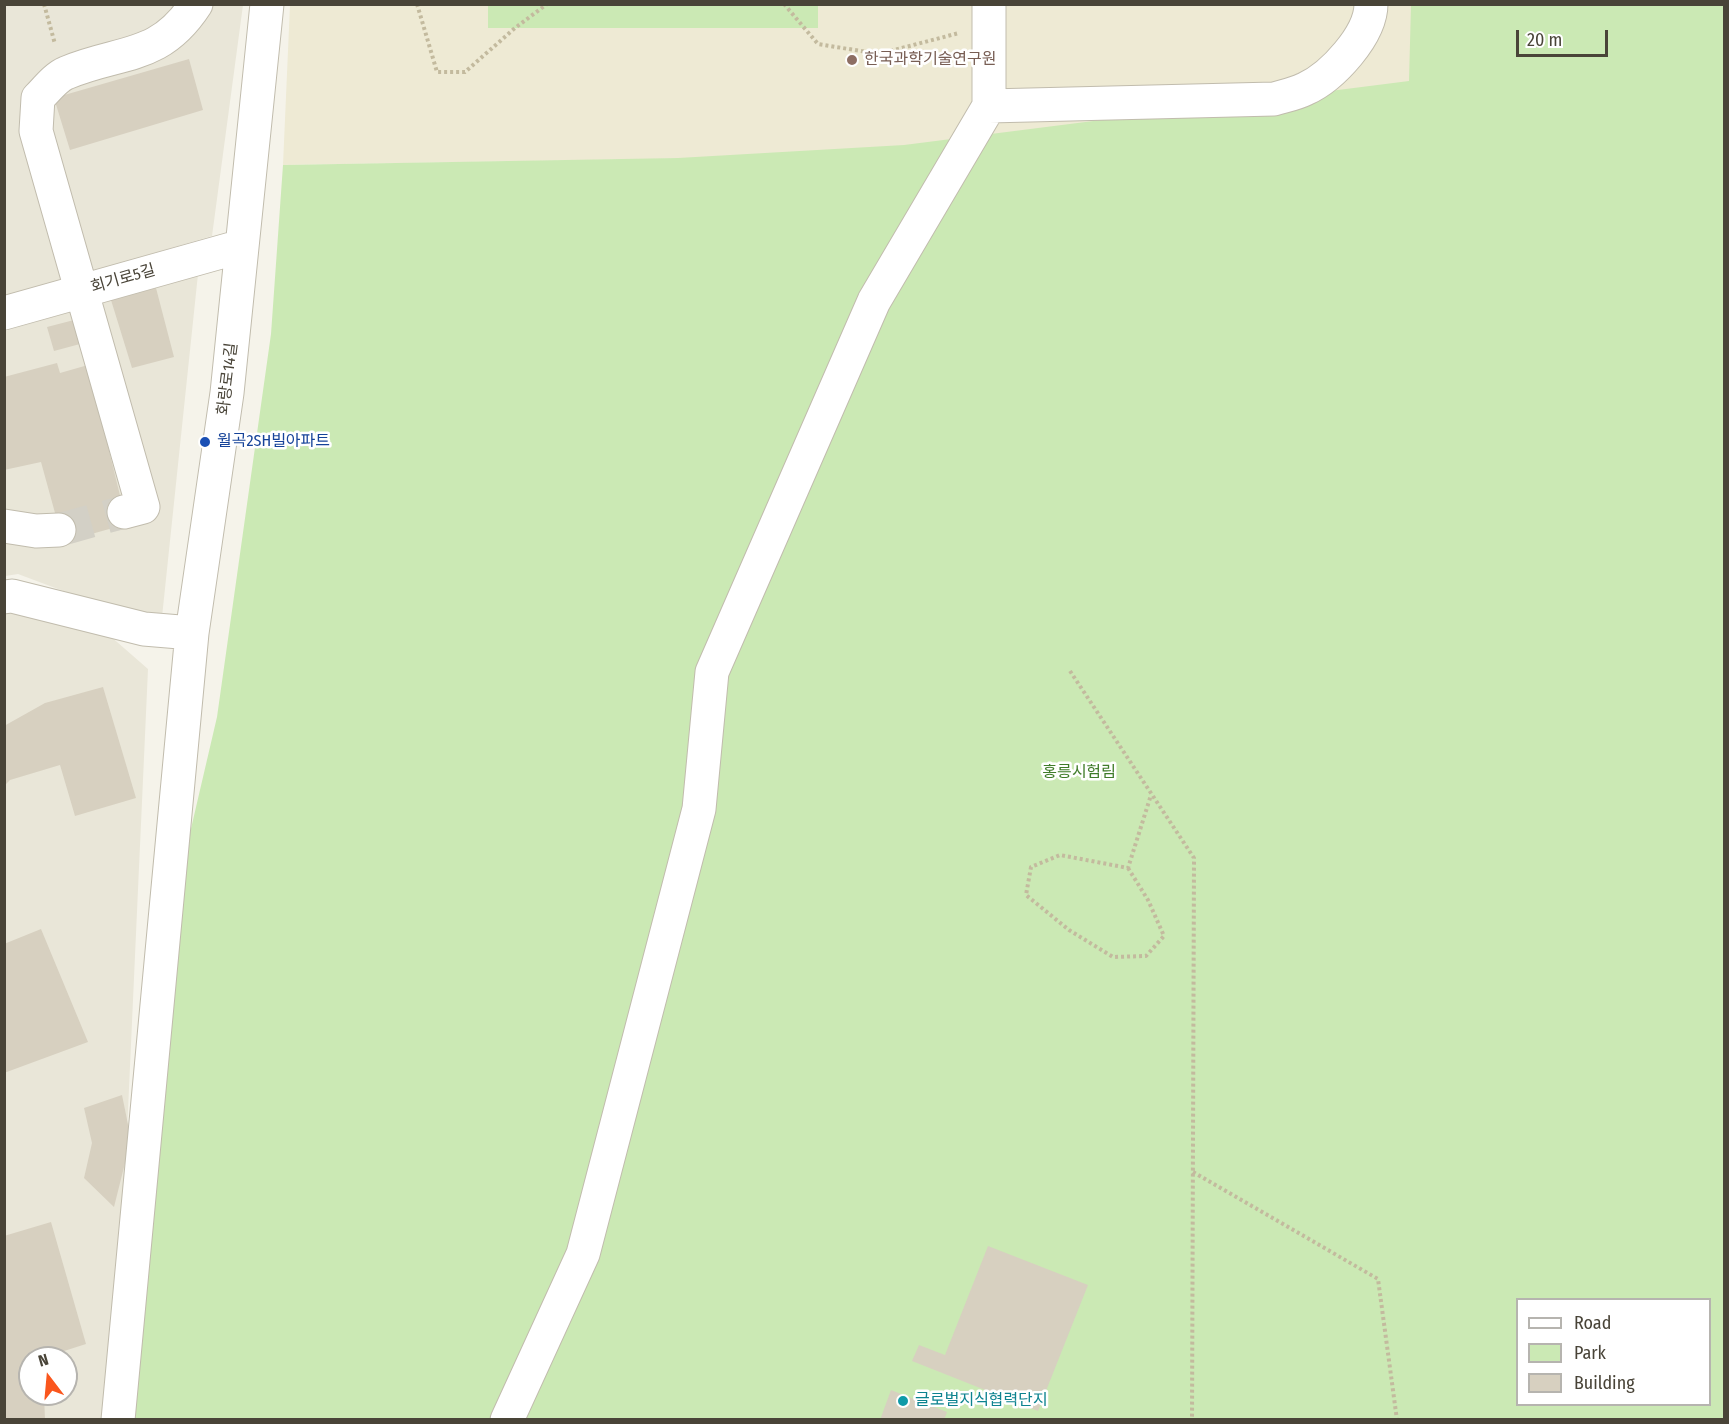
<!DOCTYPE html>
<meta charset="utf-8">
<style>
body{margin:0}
#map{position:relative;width:1729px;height:1424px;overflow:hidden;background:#f5f3ea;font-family:"Fira Sans Condensed",sans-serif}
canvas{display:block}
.frame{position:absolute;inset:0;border:6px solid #494438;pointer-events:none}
.legend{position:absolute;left:1516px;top:1298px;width:195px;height:108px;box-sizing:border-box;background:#fff;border:2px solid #b6b4af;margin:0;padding:8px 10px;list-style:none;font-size:18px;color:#494438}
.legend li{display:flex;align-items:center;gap:12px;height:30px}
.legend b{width:30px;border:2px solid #b6b4af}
.north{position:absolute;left:18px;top:1346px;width:60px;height:60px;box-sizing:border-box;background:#fff;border:2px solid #b6b4af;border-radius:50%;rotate:344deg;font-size:16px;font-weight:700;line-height:24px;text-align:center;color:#494438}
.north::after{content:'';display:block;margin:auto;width:21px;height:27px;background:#fa561d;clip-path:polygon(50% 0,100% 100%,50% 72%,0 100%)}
.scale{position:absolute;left:1516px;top:30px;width:92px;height:27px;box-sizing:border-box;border:3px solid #494438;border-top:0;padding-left:8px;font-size:18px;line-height:21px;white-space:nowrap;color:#494438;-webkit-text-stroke:4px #fff;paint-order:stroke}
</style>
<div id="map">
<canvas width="1729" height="1424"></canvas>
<div class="frame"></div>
<ul class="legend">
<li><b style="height:8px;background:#fff"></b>Road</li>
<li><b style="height:16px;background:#cbe9b4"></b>Park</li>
<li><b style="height:16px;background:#d7d0c0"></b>Building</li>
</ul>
<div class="north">N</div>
<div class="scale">20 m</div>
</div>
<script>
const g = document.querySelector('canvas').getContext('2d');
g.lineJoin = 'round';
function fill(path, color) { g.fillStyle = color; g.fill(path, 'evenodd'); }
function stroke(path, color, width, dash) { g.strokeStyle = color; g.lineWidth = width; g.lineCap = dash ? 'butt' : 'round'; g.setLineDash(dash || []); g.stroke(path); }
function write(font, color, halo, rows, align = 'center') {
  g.font = font + ' "Fira Sans Condensed","Noto Sans KR",sans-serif'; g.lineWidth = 5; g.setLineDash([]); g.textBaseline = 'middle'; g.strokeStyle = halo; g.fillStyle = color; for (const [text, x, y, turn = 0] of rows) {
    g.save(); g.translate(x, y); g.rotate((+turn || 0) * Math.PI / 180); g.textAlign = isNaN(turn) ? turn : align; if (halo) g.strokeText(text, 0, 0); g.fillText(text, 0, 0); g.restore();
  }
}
fill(new Path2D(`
 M5,5h238l-31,231 -207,61z
 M198,274l-36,343 -24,2 -120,-45 -13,2v-245z
 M4,597l105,38 39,34 -34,750 -109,1zM30,1358h36v36h-36z`), '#e9e6d8');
fill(new Path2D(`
 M290,5h1125v110l-451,39 -681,11z`), '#eeead4');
fill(new Path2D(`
 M488,5h330v23h-330z
 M1411,5h313v1414l-1606,1 41,-454 58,-249 54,-383 12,-169 395,-7 226,-13 505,-64zM1518,1300h192v104h-192z`), '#cbe9b4');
fill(new Path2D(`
 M189,59l14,51 -133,40 -16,-52z
 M156,288l18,69 -42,11 -21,-68z
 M74,320l6,24 -26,7 -7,-24z
 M57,363l3,10 28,-8 39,159 -64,18 -22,-80 -37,8v-93z
 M103,687l33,111 -61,18 -15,-51 -50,15 -6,6v-60l41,-23z
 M41,929l47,113 -84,31v-129z
 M122,1095l9,44 -17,68 -30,-29 8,-35 -8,-35z
 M51,1222l35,122 -44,14h-12v36h14l1,26h-41v-184z
 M988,1246l100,39 -50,126 -126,-50 7,-16 26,10z
 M891,1390l56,22 -3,8h-64z`), '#d7d0c0');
stroke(new Path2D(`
 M59,530l65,-18`), '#d3d0c6', 33, [33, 16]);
const minor = new Path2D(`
 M989,106l285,-7c10,-3 21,-5 31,-10 27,-12 66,-54 66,-85
 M4,313l238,-67
 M124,512l19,-5 -107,-376 2,-33c8,-8 18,-21 28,-25 54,-23 93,-12 130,-69
 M4,526l32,5 23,-1
 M4,597l8,-1 132,33 48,4 35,-240 40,-389
 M118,1420l74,-787
 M507,1420l76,-166 116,-445 13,-137 162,-371 115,-195v-102`);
stroke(minor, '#c1bcad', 35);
stroke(new Path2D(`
 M44,4l11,40
 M417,4l20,68h28l50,-44 32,-24
 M784,4l34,40 61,10 80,-21
 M1070,671l124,187 -2,562
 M1128,868l20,32 16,36 -18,20 -33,1 -44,-27 -43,-35 5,-28 29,-12 68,13 23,-73
 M1193,1172l185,107 19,141`), '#c3ba9e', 4, [3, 3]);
stroke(minor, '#fff', 33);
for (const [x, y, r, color] of [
 [852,60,6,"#8d6e63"],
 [205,442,6,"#1a4fb4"],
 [903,1401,6,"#0f9aa8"]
]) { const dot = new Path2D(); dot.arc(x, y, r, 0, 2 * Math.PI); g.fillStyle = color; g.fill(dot); stroke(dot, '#fff', 2); }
write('16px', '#785e54', '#fff', [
 ["한국과학기술연구원",864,60]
], 'left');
write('16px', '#494438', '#fff', [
 ["회기로5길",123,279,-16],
 ["화랑로14길",228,379,-83]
]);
write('16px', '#164399', '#fff', [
 ["월곡2SH빌아파트",217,442]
], 'left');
write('16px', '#407c2a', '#fff', [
 ["홍릉시험림",1079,773]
]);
write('16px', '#0d838f', '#fff', [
 ["글로벌지식협력단지",915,1401]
], 'left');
</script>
